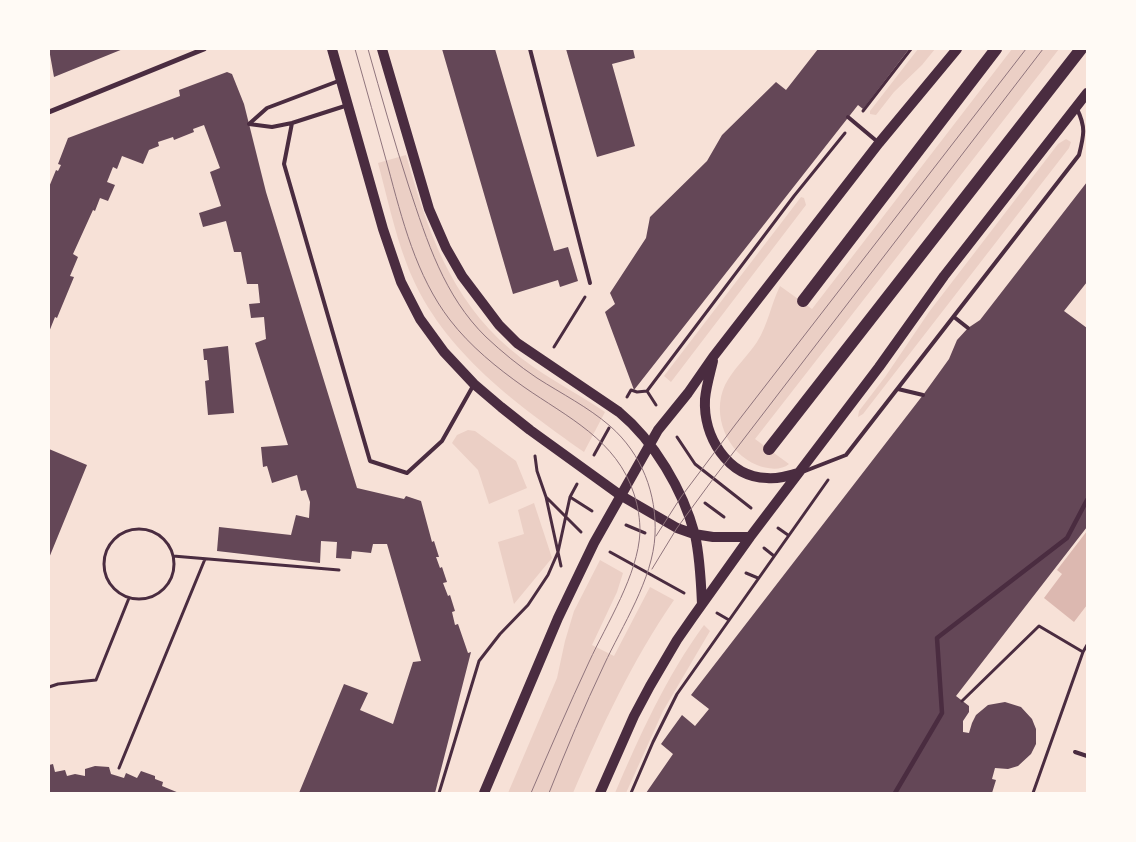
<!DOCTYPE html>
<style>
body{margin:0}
#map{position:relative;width:1136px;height:842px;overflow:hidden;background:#f7e1d7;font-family:Poppins,sans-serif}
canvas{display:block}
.frame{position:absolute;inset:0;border:50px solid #fffaf5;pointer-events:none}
</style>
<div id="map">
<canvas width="1136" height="842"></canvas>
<div class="frame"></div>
</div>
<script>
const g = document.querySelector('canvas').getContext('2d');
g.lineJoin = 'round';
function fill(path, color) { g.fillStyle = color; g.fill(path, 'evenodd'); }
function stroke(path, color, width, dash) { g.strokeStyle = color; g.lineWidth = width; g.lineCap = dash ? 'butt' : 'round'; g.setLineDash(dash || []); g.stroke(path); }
fill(new Path2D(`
 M918,49h17l-13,16 -28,27 -18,23 -6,-1v-3z
 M1012,49h47l-304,390 34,25c-8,7 -23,5 -32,1 -30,-12 -46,-50 -32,-80 8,-16 22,-28 32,-43 11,-17 14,-38 23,-56l32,23z
 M1066,139l5,3 -2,6 -206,266 -5,3 1,-6 26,-34 44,-65 129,-168z
 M406,155c21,74 44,143 104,194 29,25 64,42 95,63l-21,40c-72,-51 -147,-105 -178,-190 -12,-32 -19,-66 -28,-99z
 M801,197l3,1 2,7 -135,177 -7,-6z
 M468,430l7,1 41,30 11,27 -38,16 -11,-34 -26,-27 5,-8z
 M534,503l18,55 -38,46 -16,-62 26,-8 -6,-24z
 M600,560l23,13 -6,19 -25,53 22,11 36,-69 24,13c-42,61 -72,126 -101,193h-65l49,-115 8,-37 9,-30z
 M704,625l6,6 -47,80 -37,82h-11c25,-58 51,-116 89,-168z`), '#ebcfc5');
fill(new Path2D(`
 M1087,531v74l-13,17 -30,-24 18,-24 -5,-4z`), '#dcb8b0');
fill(new Path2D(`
 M49,49h74l-69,28z
 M442,49h53l59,202 14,-4 10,34 -18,6 -2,-7 -45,14z
 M566,49h67l2,9 -23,6 23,82 -38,11z
 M818,49h91l-46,60 -5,-4 -224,285 -29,-78 10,-8 -5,-11 36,-55 4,-21 57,-56 15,-26 54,-53 10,8z
 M227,72l5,2 12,30 22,88 91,296 47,11 2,-3 15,5 11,41 2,-1 5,16h-3l4,11 2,-1 5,15 -4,1 5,13 2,-1 5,16 -3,1 3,13 3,-1 10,29 3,-1 -36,141h-136l45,-109 24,9 -8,17 33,14 20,-62 8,-1 -34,-117h-14l-2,9 -19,-2 -1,8 -15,-1 1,-16 -16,-1 -1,22 -103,-12 2,-24 72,8 5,-20 13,3 1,-16 -4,-12 -5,1 -4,-16 -25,8 -5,-17 -4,1 -2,-20 27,-2 -33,-102 11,-4 -2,-22 -13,1 -2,-14 11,-1 -2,-19h-11l-6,-32h-7l-8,-31 -23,6 -4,-14 22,-7 -11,-34 10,-4 -16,-43 -11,4 1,3 -20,8 -1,-3 -15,5 1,4 -10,4 -6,14 -21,-8 -5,13 -4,-2 -6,15 8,3 -7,16 -8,-3 -5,13 -2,-1 -20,44 5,3 -8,19 4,1 -17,41 -2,-1 -6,15v-145l7,-17 2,1 3,-6 -3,-1 10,-26 112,-42 -1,-6z
 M1087,182v100l-23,29 23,17v199l-131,169 13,10v6l-6,9v11l6,1 3,-10 4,-8 12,-10 17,-3 16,5 11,12 4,10v15l-5,10 -13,12 -10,3 -13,-1 -3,11 4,1 -4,13h-346l27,-39 -12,-10 21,-29 13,11 14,-17 -18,-14 232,-300 26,-36 8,-19 11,-12 12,-8z
 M228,346l6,67 -26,2 -3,-34 4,-1 -2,-20h-3l-1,-11z
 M49,449l38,16 -38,93z
 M53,764l2,8 10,-2 2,6 8,-2 10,2v-7l10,-3 14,1 2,7 13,4 2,-5 11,5 4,-7 14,5v3l8,3 -1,4 17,7h-130v-28z`), '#644757');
stroke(new Path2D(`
 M863,111l48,-62
 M554,347l31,-50
 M647,391l9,14
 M627,397l4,-7 6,2 10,-1 147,-195 51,-63
 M677,437l18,27 56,44
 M594,455l15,-27
 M535,456l2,15 9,26 15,69
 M546,497l35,35
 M570,497l22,14
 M705,503l19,14
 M626,525l19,8
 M778,528l10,7
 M104 564a35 35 0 1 1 70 0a35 35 0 1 1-70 0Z
 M764,548l10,8
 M610,552l74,41
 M173,556l166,14
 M746,573l12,5
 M717,613l12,7
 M1083,652l4,-7
 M49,687l9,-3 38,-4 33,-82
 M962,701l77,-75 44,26 -50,141
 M119,768l86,-209
 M439,793l40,-132 21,-27 28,-29 20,-30 10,-23 12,-55 7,-13
 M631,793l22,-51 24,-48 151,-214`), '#4a2c40', 3);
stroke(new Path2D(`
 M530,49l60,234
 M341,80l-74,28 -18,16 23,3 20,-4 56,-18
 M848,117l31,26
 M292,123l-8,41 86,297 37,12 35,-32 31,-55
 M954,317l14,11
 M898,389l25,6
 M805,471l41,-16 233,-300c5,-20 7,-28 -2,-46
 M1075,752l12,4`), '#4a2c40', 4);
stroke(new Path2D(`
 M895,793l47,-80 -5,-75 130,-100 20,-38`), '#4a2c40', 4.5);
stroke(new Path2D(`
 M49,112l155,-63`), '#4a2c40', 5);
stroke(new Path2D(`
 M332,49l51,180 18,53 19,37 24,33 30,32 27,23 29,23 90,65 57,33 17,6 19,3h37
 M382,49l47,160 17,39 16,28 37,49 18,18 102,69c35,29 64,78 76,123 5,22 6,46 7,69
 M713,361c-3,13 -7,26 -8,38 -2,37 22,78 62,79 11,1 21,-2 31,-5
 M484,793l74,-175 36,-75 64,-113 30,-37 25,-36 166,-214 78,-94
 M600,793l34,-77 16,-30 27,-46 16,-23 57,-80 129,-170 65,-91 143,-183`), '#4a2c40', 10);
stroke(new Path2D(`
 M803,301l193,-252
 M769,449l312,-400`), '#4a2c40', 12);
stroke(new Path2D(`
 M355,49c11,39 22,78 33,118 14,52 28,109 62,153 20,26 47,48 74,67 43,30 93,53 110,107 4,12 6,25 6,38 -2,43 -33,91 -51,130 -20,43 -39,87 -58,131
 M368,49c13,46 26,92 41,138 18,54 35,109 77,150 16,15 33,29 51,41 25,16 51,29 73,48 32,28 47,68 45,109 -2,44 -33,91 -51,130 -20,42 -38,85 -55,128
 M656,536l25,-39 54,-72 291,-376
 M652,569l25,-41 36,-49 330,-430`), '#8f747c', 1);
</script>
